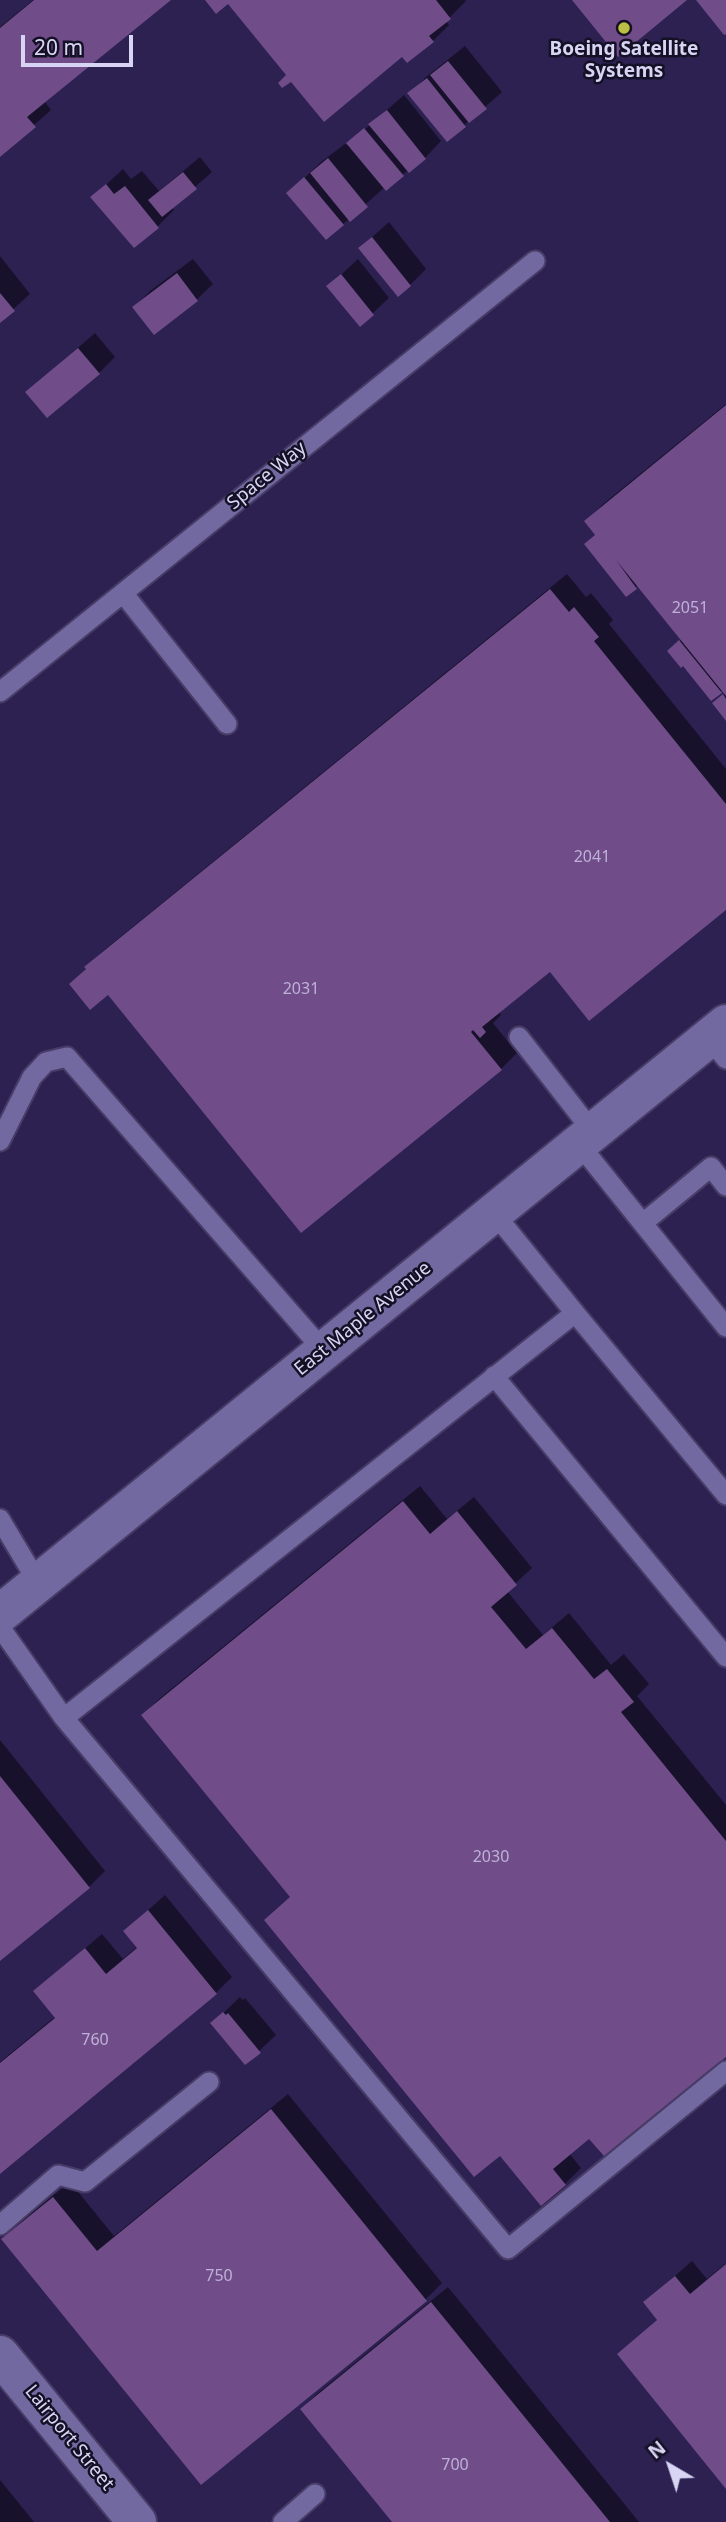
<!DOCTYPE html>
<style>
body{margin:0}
#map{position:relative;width:726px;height:2522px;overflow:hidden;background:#2c2151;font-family:"Noto Sans",sans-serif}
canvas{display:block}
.north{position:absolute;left:635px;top:2431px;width:70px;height:70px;-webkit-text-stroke:5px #141025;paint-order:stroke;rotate:321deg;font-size:19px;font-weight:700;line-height:28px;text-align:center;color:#d8d4f3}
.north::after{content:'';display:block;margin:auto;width:24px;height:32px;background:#d8d4f3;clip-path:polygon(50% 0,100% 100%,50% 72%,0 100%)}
.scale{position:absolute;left:21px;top:35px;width:112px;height:32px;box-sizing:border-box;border:4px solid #d8d4f3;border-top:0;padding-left:9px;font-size:21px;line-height:24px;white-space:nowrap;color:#d8d4f3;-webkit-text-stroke:5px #141025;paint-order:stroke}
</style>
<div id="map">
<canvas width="726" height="2522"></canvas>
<div class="north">N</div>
<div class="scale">20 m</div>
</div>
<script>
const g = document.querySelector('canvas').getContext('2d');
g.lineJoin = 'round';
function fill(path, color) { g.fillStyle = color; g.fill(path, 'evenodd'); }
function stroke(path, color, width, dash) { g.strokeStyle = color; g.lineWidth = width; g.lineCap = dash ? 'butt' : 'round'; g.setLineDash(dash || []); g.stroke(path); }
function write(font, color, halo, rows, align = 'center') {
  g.font = font + ' "Noto Sans",sans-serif'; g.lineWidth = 5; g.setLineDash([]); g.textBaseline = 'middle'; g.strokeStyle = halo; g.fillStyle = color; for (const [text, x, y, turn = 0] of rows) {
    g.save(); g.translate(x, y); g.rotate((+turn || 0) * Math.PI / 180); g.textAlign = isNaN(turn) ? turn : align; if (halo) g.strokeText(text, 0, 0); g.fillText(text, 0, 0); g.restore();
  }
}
fill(new Path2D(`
 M33,0h135l-124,101 7,9 -51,45v-128z
 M207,0h258l1,1 -20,20 3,4 -16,16 -30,14 -115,20 -60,-73z
 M465,46l37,46 -55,48 -37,-47 16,-16z
 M404,95l37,46 -16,17 -40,29 -42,37 -54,-31 32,-31 24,-18 2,1z
 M200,157l12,15 -40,35 2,3 -16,16 -24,20 -41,-49 30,-28 8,10 11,-8 17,20z
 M389,222l37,47 -16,16 -50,-37z
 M0,256l30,38 -30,27z
 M193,259l20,25 -17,16 -62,7 16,-16z
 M358,259l31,39 -29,27 -31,-39z
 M95,333l20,24 -16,16 -72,19z
 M726,404v314l-12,-15 11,-11 -2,-3 -11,10 -29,-35 -14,-13 13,-12 -44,-54 -12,9 -30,-60 -10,-13 16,-16z
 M567,574l19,23 5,-4 22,27 -4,4 117,145v139l-176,62 -51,41 2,4 -8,8 24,30 -16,16 -430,-85 32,-33z
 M420,1486l27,33 27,-22 58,71 -25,23 36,44 26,-22 42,52 13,-11 25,30 -12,12 89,109v249l-136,83 -21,16 12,15 -16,16 -273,-288 -149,-181 16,-16z
 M0,1740l105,131 -16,16 -89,72z
 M165,1895l67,82 -16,16 -216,179v-110l56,-46 -21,-25 67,-57 21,25 15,-13 -13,-15z
 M240,1997l3,3 2,-2 31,37 -17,16 -46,-28z
 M288,2094l154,189 -16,16 -225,184 -198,-244 16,-16 51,-41 44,54z
 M692,2261l15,18 19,-16v223l-107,-132 39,-35 -13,-17z
 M448,2287l191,235h-245l-92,-113 16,-16z
 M0,2480l34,42h-34z`), '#0007');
fill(new Path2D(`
 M34,0h137l-144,117 9,10 -36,30v-129z
 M205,0h231l15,19 -22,17 5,6 -27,21 -5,-6 -78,65 -33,-40 -9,6 -4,-5 8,-8 -58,-71 -12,10z
 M572,0h115l-69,57z
 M696,0h30v34l-2,1z
 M448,61l39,48 -18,14 -39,-48z
 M427,78l39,49 -19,15 -40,-49z
 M387,110l39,49 -17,14 -41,-49z
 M364,128l40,48 -18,15 -40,-48z
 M328,158l40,49 -18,15 -40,-49z
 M183,172l14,17 -35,28 -14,-17z
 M304,177l40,48 -18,15 -40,-47z
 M106,184l8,10 11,-8 34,42 -25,20 -44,-51z
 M372,237l39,49 -13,11 -40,-49z
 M177,273l21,28 -44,34 -22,-28z
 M341,274l33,41 -14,12 -34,-41z
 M0,293l15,18 -15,12z
 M78,348l22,26 -53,44 -22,-26z
 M726,405v291l-110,-136 21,29 -11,8 -42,-53 11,-9 -11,-14z
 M550,589l19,23 5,-5 25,30 -5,4 132,163v106l-137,111 -39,-49 -68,55 4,5 -6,6 -7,-8 -2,2 31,38 -201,163 -193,-238 -18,15 -21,-26 17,-15 -2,-2z
 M679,640l43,53 -11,8 -28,-35 -2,2 -14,-17z
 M723,694l3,5v22l-14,-18z
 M403,1501l27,33 27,-23 60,74 -26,22 35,42 26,-21 42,51 13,-10 27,33 -13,10 105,129v216l-122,99 -15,-17 -36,30 13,16 -25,21 -41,-50 -26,21 -210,-257 26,-23 -149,-182z
 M0,1776l90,112 -90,73z
 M148,1910l69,84 -217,180v-111l55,-45 -22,-27 52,-43 21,26 31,-26 -14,-17z
 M223,2012l3,3 2,-2 33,40 -16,12 -35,-42z
 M271,2109l156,192 -226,184 -200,-246 52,-42 44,54z
 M726,2264v225l-109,-135 40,-34 -14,-18 32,-26 15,18z
 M431,2302l179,220h-218l-92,-113z`), '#704c89');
const service = new Path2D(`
 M123,593l104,131
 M0,692l535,-431
 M519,1037l74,95
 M709,1038l17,21
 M0,1141l32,-64 14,-15 21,-5 257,294
 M579,1144l147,183
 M494,1213l81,100
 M643,1223l68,-56 15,19
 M494,1376l232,281
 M0,1519l38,64
 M0,1627l64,91 511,-405 151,182
 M64,1718l444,531 218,-178
 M0,2225l58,-50 27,7 124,-100
 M283,2522l32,-28`);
const tertiary = new Path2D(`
 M0,1614l726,-590
 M0,2355l137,167`);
stroke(service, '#483c67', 23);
stroke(tertiary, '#483c67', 42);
stroke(service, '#7169a0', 19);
stroke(tertiary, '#7169a0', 38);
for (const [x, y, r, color] of [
 [624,28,7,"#bdbf43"]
]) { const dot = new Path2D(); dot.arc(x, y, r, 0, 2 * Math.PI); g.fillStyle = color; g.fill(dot); stroke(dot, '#141025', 2.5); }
write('16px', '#beb2d8', null, [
 ["2051",690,608],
 ["2041",592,857],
 ["2031",301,989],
 ["2030",491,1857],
 ["760",95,2040],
 ["750",219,2276],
 ["700",455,2465]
]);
write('bold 19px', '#d8d4f3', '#141025', [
 ["Boeing Satellite",624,50],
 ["Systems",624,72]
]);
write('19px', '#d8d4f3', '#141025', [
 ["Space Way",267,476,-39],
 ["East Maple Avenue",363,1319,-39],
 ["Lairport Street",69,2438,51]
]);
</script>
